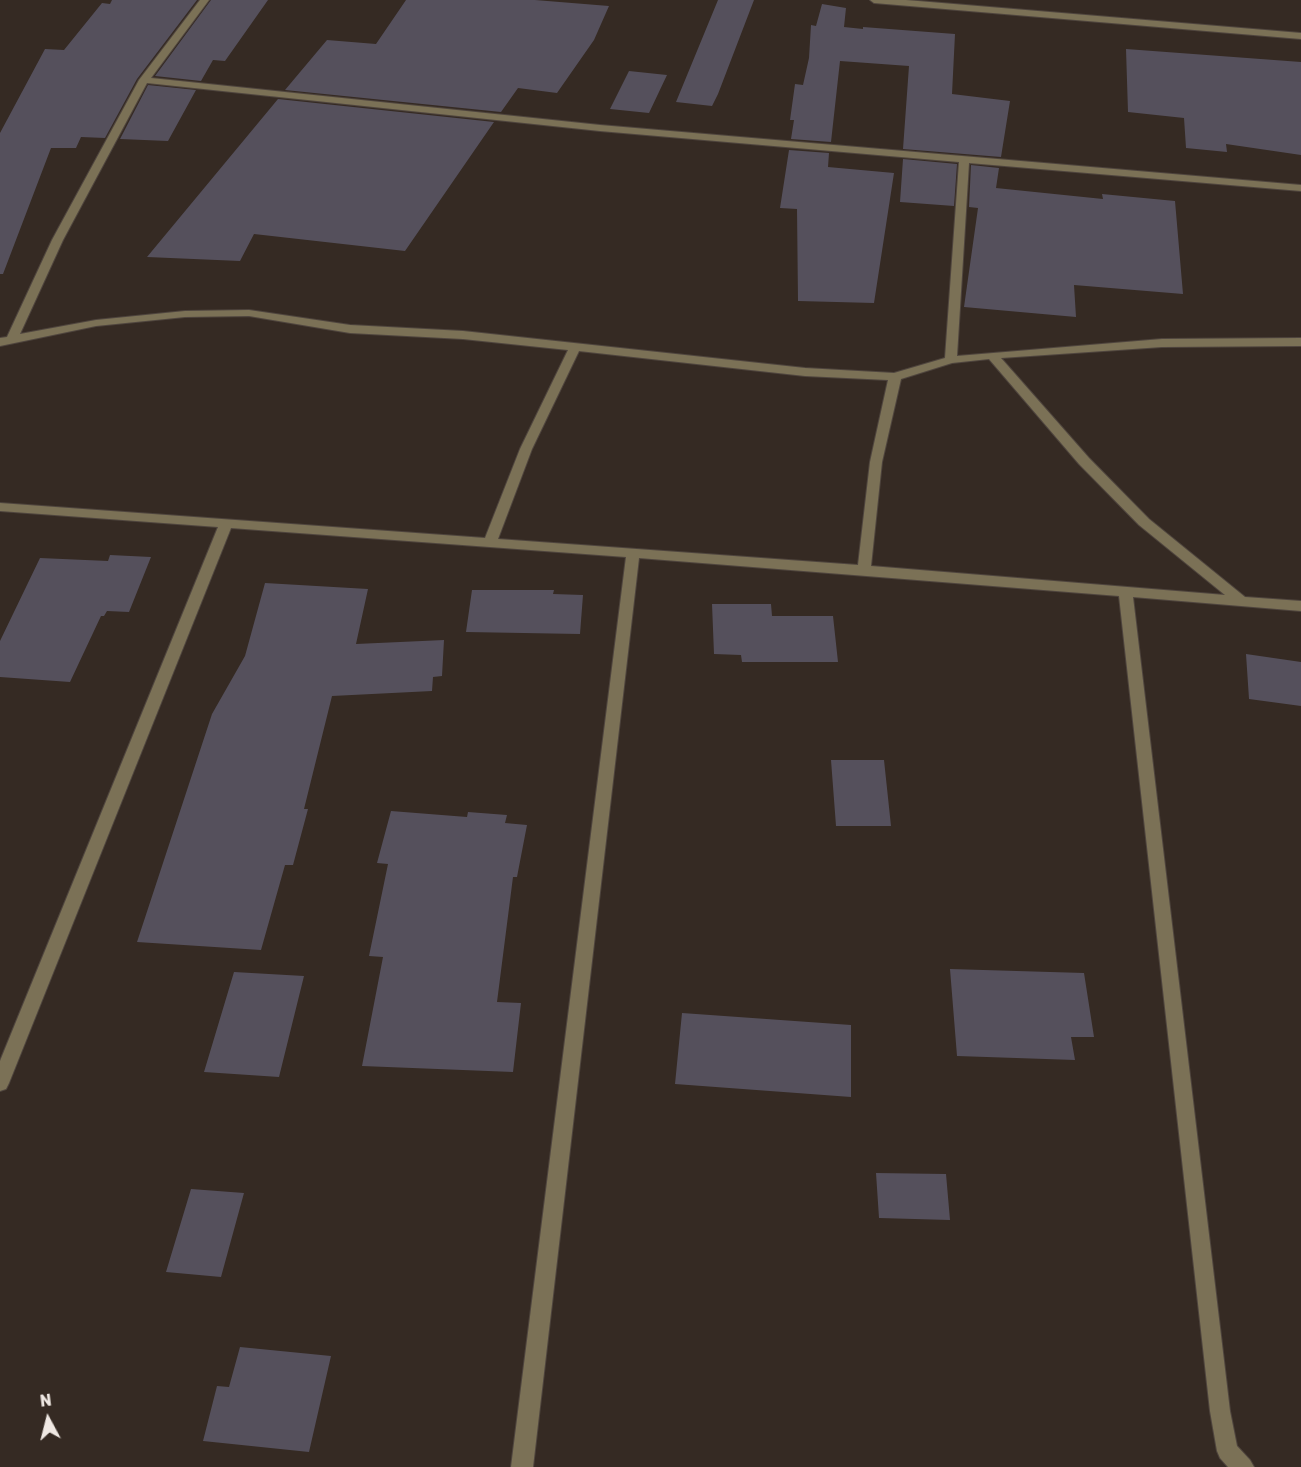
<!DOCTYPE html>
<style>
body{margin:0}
#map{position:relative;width:1301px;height:1467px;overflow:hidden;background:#352a23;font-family:Rubik,sans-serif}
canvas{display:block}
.north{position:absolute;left:18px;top:1389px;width:60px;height:60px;-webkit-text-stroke:4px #352a23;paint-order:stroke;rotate:353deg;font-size:16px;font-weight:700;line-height:24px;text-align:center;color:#efe8e3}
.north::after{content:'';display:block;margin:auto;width:21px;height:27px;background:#efe8e3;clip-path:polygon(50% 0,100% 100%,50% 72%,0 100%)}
</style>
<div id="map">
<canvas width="1301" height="1467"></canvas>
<div class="north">N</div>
</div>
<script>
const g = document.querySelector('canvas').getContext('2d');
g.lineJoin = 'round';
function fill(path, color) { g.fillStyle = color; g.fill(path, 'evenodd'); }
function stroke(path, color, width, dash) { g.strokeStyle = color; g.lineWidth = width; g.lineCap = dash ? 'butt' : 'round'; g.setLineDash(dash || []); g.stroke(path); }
fill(new Path2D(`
 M112,0h85l-60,79 -32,59 -24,-1 -5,11h-25l-48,126h-3v-141l45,-84 19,1 38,-47 8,1z
 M211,0h57l-43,61 -12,-1 -12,21 -46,-5z
 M406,0h129l74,6 -15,34 -37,53 -39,-5 -17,24 -216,-22 42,-50 49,4z
 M718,0h36l-36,94 -6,12 -36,-4z
 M822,4l24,4 -2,19 19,2v-2l92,7 -3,60 58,7 -9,56 -98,-8 6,-83 -69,-5 -9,81 -40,-3 3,-19h-4l5,-36 8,1 6,-27 2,-33 5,1z
 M1126,49l175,13v93l-75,-11 1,8 -41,-4 -2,-30 -56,-6z
 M629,71l38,4 -18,38 -39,-4z
 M148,85l48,5 -28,51 -48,-2z
 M278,99l216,23 -89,129 -151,-17 -14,27 -93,-4z
 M789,150l40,3 -1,14 66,6 -20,130 -76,-2 -1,-92 -17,-1z
 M903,159l54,5 -3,42 -54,-4z
 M971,165l28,3 -3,20 107,11 -1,-5 73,7 8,93 -109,-9 2,32 -112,-10 14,-99 -9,-1z
 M110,555l41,2 -22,55 -22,-1 -3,5h-3l-31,66 -70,-5v-36l40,-83 68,3z
 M265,583l103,6 -12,55 88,-4 -2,36 -9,1 -1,14 -100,5 -28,113h4l-15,56h-8l-24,85 -124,-8 75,-228 33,-58z
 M472,590h82l-1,4 30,1 -3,39 -114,-2z
 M712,604h59l1,12h61l5,46h-96l-1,-7 -27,-1z
 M1246,654l55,8v44l-52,-7z
 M831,760h53l7,66h-55z
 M391,811l76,6 1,-5 39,3 -2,8 22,2 -10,52h-4l-16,125 24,1 -8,69 -151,-6 21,-109 -14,-1 19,-92 -11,-1z
 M950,969l134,4 10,64h-23l4,23 -118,-4z
 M234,972l70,4 -25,101 -75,-5z
 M682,1013l169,12v72l-176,-13z
 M876,1173l70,1 4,46 -71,-2z
 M191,1189l53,4 -23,84 -55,-5z
 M240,1347l91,9 -22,96 -106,-11 14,-55 12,1z`), '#55505c');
const minor = new Path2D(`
 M200,0h9l-58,78 449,47 701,60v6l-332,-28 -12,193 205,-17 139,-1v8l-139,1 -161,11 88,100 60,61 96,78 56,4v10l-168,-14 97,814 7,35 13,14 4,7h-26l-8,-9 -3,-7 -7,-40 -91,-815 -480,-38 -106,909h-22l115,-910 -395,-29 -222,555 -3,6 -6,2v-30l218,-534 -218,-16v-8l485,35 35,-89 48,-99 -105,-11 -113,-6 -101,-17 -64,1 -89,9 -96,20v-8l7,-1 45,-97 87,-160zM147,83l453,48 359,31 -14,196 -51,15 -89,-5 -342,-37 -113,-6 -101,-15 -64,1 -89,9 -76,14 43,-94zM579,351l226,25 83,4 -18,82 -12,103 -360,-26 34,-90zM989,359l90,105 60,61 86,70 -354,-29 11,-104 19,-83 51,-16z
 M870,0h36l395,33v6l-427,-36z`);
stroke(minor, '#4f453e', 2);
fill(minor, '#7b7156');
</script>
